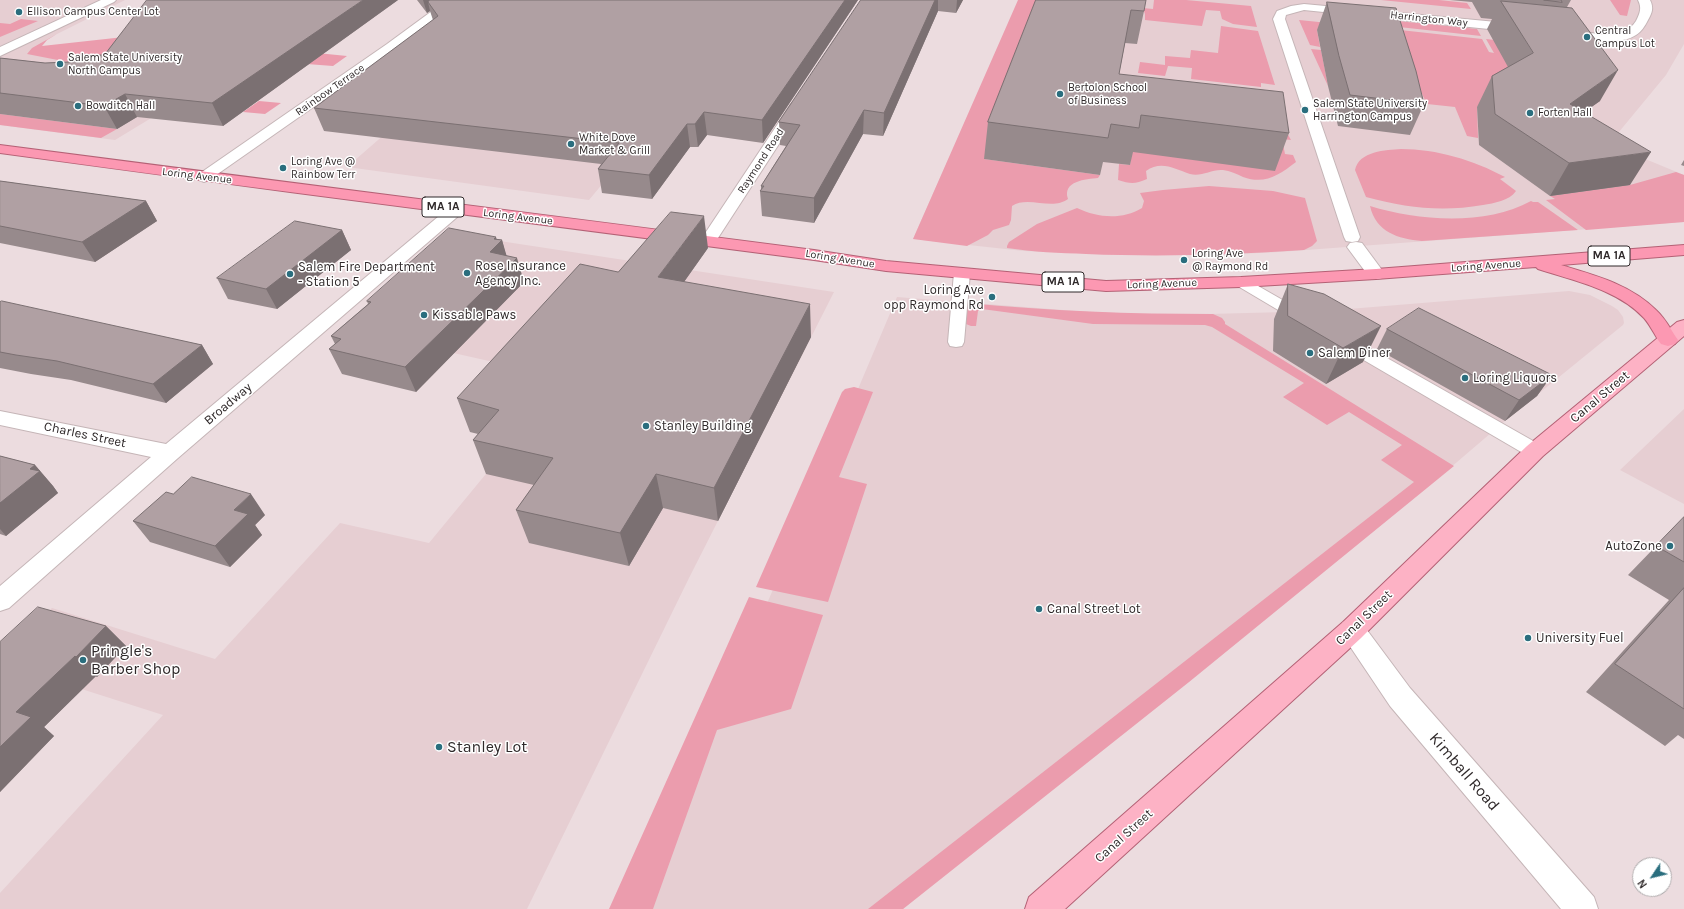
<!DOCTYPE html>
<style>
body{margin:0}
#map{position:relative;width:1684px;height:909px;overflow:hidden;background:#ecdcdf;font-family:Karla,sans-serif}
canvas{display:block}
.north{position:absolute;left:1632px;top:857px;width:40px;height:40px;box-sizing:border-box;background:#fff;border:1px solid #aca9aa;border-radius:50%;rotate:235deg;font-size:11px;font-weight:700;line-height:16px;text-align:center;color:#2f292a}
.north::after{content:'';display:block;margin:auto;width:14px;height:18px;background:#2a6e7e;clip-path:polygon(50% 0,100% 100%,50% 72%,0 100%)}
</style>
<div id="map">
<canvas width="1684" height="909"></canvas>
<div class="north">N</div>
</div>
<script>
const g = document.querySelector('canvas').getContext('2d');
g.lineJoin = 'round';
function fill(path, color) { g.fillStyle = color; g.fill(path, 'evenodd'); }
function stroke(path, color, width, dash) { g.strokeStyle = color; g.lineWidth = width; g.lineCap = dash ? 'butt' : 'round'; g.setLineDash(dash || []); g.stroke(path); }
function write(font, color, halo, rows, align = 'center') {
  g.font = font + ' Karla,sans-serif'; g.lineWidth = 3; g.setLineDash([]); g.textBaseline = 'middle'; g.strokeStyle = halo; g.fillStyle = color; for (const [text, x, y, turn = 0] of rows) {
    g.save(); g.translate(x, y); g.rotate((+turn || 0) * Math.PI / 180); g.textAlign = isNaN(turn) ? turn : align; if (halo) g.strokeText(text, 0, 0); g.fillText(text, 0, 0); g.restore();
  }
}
fill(new Path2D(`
 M0,0h125l-68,34 -10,6 -5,6 167,37 -94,57 -115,-15z
 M1026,0h658v44l-18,31 -57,69 75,31v47l-405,30 -63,3h-82l-110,-4 -111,-12 34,-77z
 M432,93l226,24 -69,83 -242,-33z
 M467,236l367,56 -145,286 -162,331h-527v-16l163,-178 -163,-52v-8l52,-47 163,51 125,-136 89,20 136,-165 -125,-28z
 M1569,291l21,4 22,11 6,4 5,7 1,6 -1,2 -118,96 -76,65 -240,196 -286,227h-253l77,-211 170,-401 179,14 60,3h73l115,-3z
 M1684,409v95l-64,-34z`), '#e6ced2');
fill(new Path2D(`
 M1018,0h26l-60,159 116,16 -2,3c-12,1 -36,3 -30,21 -16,12 -40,-4 -56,7l-1,14 -2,5 -16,5 -5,5 -21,11 -54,-7z
 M1154,0h32l65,6 6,21 -24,-3 -11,-5 -2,-8 -14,-1 -4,16 -57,-6v-6l-2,-6 10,1z
 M1381,0h58l28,3 4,6z
 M1610,0h21l-4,16 -7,-1z
 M21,19l17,2 -38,16v-14l10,1z
 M1299,20l89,9 4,8 -75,-7 3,17 -10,-2z
 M1397,21l80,8 4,7 -82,-9z
 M1221,26l37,5 17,54 -14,-2v4l-70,-8 1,-11 -24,-2 -3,10 -27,-3 2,-11 25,3v-9l25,2 1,-8 27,3z
 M1400,30l82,9 7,13 5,1 -8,-14 45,5 -14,39 -40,24 1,31 -11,-2 -12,-29 -28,-3 -11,-22z
 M57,34l-10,6 -5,6 91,-10 27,11 -92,15 -41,-8 5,-6z
 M1311,49l10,1 7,36z
 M307,52l40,4 -14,10 -66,-5z
 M259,101l22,2 -16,11 -22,-2z
 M0,114l117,15 -16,9 -101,-13z
 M1286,131l5,9 -9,-1 3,15 8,1 3,7c-17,13 -31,23 -53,15 -6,-3 -13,-6 -20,-7 -12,-1 -21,7 -33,4 -15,-5 -29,-14 -44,-3l1,8c-12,5 -16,5 -29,1l1,-16 11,1 2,-13z
 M1401,149c36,0 72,11 104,28l-5,2 16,12c-7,10 -22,12 -33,14 -41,7 -77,3 -117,-8l-11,-27c4,-19 31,-20 46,-21z
 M1676,172l8,3v47l-98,8 -40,-30 9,-1 -5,-3 80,-11z
 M1209,186l64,5 32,7 12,43 -5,5 -8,4c-73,5 -145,7 -218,4 -26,-1 -53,-2 -79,-6v-2l2,-4 28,-18 40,-16c21,10 45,12 65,0l2,-7 -4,-8 23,-3z
 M1531,201l2,1h5l40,28 -156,11c-24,-2 -46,-9 -52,-35 48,15 116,20 161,-5z
 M967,303c82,8 164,11 246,11l9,4 3,4v2l229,142 -265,216 -286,227h-35l546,-427 -33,-22 21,-15 -53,-33 -22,13 -44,-28 21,-14 -92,-56 -7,-2 -112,-1 -111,-15 -4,2 -2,15h-5l-5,-2z
 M854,387l19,5 -34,85 28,7 -39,118 -72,-15 86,-195 3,-3z
 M749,597l74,18 -32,94 -74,21 -64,179h-44z`), '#eb9cad');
const service = new Path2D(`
 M962,268l5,2 3,3 -6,69 -2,4 -6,1 -6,-1 -2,-4 6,-69 3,-3z
 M1241,277l5,2 61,35 2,3 -2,3 -6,2 -6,-2 -59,-35 -3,-3 3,-3z
 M1344,336l6,1 192,109 2,5 -2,5 -7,2 -7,-2 -190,-111 -2,-4 2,-4z`);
const minor = new Path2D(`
 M101,0h15l-2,2 -114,54v-9z
 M447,0h13l-65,50 -186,130 -5,2 -5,-2 -3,-3 3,-3 188,-130z
 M1638,0h12c4,8 2,13 -2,20 -3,6 -7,12 -12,15 -18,12 -54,3 -74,1l-4,-1 -2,-3 2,-3 4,-1c22,3 60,16 74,-7 4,-8 6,-13 2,-21z
 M1304,4l214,20 4,1 2,3 -2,3 -4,1 -214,-22 -18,5 -1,4 75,218 -2,4 -6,1 -6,-1 -2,-4 -71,-218 4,-8 14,-5z
 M796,103l5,1 2,3 -87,134 -2,4 -6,1 -6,-1 -2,-4 91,-137z
 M457,204l6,2 2,3 -2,3 -285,246 -169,150 -9,3v-25l151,-129 -151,-32v-14l166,33 285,-238z
 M1356,242l6,1 20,27 3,4 -3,4 -6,1 -6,-1 -23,-31 3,-4z
 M1352,619l9,3 49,66 184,209 4,12h-37l-171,-203 -51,-76 4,-8z`);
const primary = new Path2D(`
 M1684,320v16l-141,120 -182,182 -296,271h-40l4,-12 314,-275 184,-176 150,-124z`);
const trunk = new Path2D(`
 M0,145c271,36 543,69 814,105l72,11 220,20 135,-4 135,-8 308,-24v10l-123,10c33,10 69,19 95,45 9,8 15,20 22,30l-3,4 -7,2 -7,-2c-6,-8 -10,-18 -17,-26 -27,-29 -70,-37 -106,-49l-2,-2 -160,12 -135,8 -135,4 -220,-20 -72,-11c-271,-36 -543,-69 -814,-107z`);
stroke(service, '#c5b5b7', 2);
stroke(minor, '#c5b5b7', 2);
stroke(primary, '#b46175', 2);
stroke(trunk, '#b46175', 2);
fill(service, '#fff');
fill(minor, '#fff');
fill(primary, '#fdb2c5');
fill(trunk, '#fc98b2');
fill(new Path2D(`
 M398,0l-175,126 -86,-9 -20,12 -117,-15v-56l45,5 24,-1z
 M417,0h441l-95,143 -56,-8 -9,12h-8l-38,52 -50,-6 -4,-24 3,-5 -277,-33 -10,-23 119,-88 -3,-9 -3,2z
 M861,0h102l-7,13 -18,-2 -55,125 -20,-2 -49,89 -52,-7 -2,-25 1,-1v-4l25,-40 -6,-1 -1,-23z
 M1036,0l108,11 -7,33 -12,-1 -6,31 170,59 -14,38 -142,-19 -3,13 -27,-3 -3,13 -116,-16 4,-37z
 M1450,0h121l-4,7 33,94 -16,11 46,73 -80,11 -71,-51 -2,-38 15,-31 16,-9 -21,-38 5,-10 -11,-1 -9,-16z
 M1327,2l97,102 -14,31 -72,-9 -10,-40 -11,-56z
 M1684,160v6l-3,-1z
 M0,181l146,20 11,20 -62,41 -95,-19z
 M342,230l9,20 -74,59 -49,-10 -11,-21z
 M496,239l6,1 4,16 18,26 -108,110 -74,-18 -13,-25 6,-5 -4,-8 37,-32 -1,-3z
 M708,248l-24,34 127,55 -93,184 -55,-13 -34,58 -100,-23 -13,-33 18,-25 -48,-11 -13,-34 5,-6 -8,-2 -13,-34z
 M1288,284l75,78 -37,22 -53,-33 1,-32z
 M0,302l202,43 11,19 -47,39 -95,-23 -40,-6 -31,-6z
 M1387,329l165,46 -15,21 -32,25 -128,-72z
 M0,456l35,9 18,21 5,7 -52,43 -6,-2z
 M173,494l92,21 -10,10 7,10 -32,32 -80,-25 -17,-21z
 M1684,517v222l-6,-4 -13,11 -79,-54 83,-92 -41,-25z
 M106,626l20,20 -29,31 -1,-1 -52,51 10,9 -54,56v-150z`), '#978a8c');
fill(new Path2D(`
 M363,0h35l-175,126 -11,-23z
 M423,0h21l-16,2 2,9 -3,2z
 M845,0h13l-95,143 -1,-23z
 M935,0h3v11l-55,125 1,-23z
 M957,0h6l-7,13z
 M1618,70l-18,31 -48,34 18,-31z
 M125,94l12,23 -20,12 -13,-23z
 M864,110l-1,24 -49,89v-25z
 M704,112l3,23 -9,12 -3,-23z
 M687,124l3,23 -38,52 -3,-24z
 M1651,152l-21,33 -80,11 19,-33z
 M146,201l11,20 -62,41 -13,-20z
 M704,216l4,32 -44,62 -6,-33z
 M342,230l9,20 -74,59 -11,-20z
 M496,237l2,7 4,-4 7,24 -19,-12 4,-13z
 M517,258l7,24 -108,110 -11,-25z
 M810,304l1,33 -93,184 -4,-33z
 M1381,326l-18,36 -37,22 17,-36z
 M202,345l11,19 -47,39 -13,-19z
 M1552,375l-15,21 -32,25 14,-21z
 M35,465l18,21 5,7 -52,43 -6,-7v-26l30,-34z
 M656,474l7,34 -34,58 -9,-33z
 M251,494l14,21 -10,10 7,10 -32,32 -15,-21 19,-36z
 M106,626l20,20 -29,31 -21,-20z
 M75,656l21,20 -52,51 10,9 -54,56v-45l16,-35z`), '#7b7072');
const building = new Path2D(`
 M147,0h216l-151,103 -87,-9 -21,12 -104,-13v-35l45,5 24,-1 12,-7h23z
 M430,0h415l-83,120 -58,-8 -9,12h-8l-38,51 -51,-6 21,-26 -305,-35 124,-92 -10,-14z
 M861,0h74l-51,113 -20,-3 -50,88 -54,-7 4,-5h-3l39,-61 -21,-3z
 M1036,0h110l-2,11 -13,-1 -12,64 164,18 6,41 -148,-18 -2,13 -28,-4 -3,14 -120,-16z
 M1544,0h17l1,2z
 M1501,1l71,7 46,62 -48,34 81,48 -82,11 -74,-49 -3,-38 41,-23z
 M1327,2l69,6 20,63 8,33 -74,-9 -11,-39z
 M0,181l146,20 -64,41 -82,-16z
 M671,212l33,4 -46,61 152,27 -96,184 -58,-14 -36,59 -104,-23 37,-52 -80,-18 26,-30 -42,-12 123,-134 38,8z
 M295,221l47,9 -76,59 -49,-11z
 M449,228l47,9 -2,2 8,1 -12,12 27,6 -112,109 -76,-18 12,-10 -10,-3 40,-34 -4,-1z
 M1288,284l36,10 57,32 -38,22 -55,-32z
 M2,301l200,44 -49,39 -96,-23 -41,-6 -16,-3v-50z
 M1419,308l133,67 -33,25 -132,-71z
 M0,456l35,9 -5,4 10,2 -40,32z
 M192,477l59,17 -17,16 14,4 -33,32 -82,-25 33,-29 7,2z
 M1684,517v45l-28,-16z
 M1684,588v121l-69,-45z
 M38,607l68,19 -30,31 -1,-1 -59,56 15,5 -31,30v-105z`);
fill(building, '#b0a0a3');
stroke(building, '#7b7072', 1);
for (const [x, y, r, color] of [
 [19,12,4,"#2a6e7e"],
 [1587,37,4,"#2a6e7e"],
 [60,64,4,"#2a6e7e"],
 [1060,94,4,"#2a6e7e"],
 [78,106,4,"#2a6e7e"],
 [1305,110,4,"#2a6e7e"],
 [1530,113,4,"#2a6e7e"],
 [571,144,4,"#2a6e7e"],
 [283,168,4,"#2a6e7e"],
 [1184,260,4,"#2a6e7e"],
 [467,273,4,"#2a6e7e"],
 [290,274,4,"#2a6e7e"],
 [992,297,4,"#2a6e7e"],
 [424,315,4,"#2a6e7e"],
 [1310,353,4,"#2a6e7e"],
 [1465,378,4,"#2a6e7e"],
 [646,426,4,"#2a6e7e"],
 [1670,546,4,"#2a6e7e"],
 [1039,609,4,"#2a6e7e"],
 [1528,638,4,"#2a6e7e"],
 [83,660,4,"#2a6e7e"],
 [439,747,4,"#2a6e7e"]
]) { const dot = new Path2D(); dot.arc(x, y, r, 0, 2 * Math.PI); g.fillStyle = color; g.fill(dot); stroke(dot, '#fff', 1.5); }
write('11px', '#2f292a', '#fff', [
 ["Ellison Campus Center Lot",27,12],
 ["Central",1595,31],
 ["Campus Lot",1595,44],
 ["Salem State University",68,58],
 ["North Campus",68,71],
 ["Bertolon School",1068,88],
 ["of Business",1068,101],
 ["Salem State University",1313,104],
 ["Harrington Campus",1313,117],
 ["Bowditch Hall",86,106],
 ["Forten Hall",1538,113],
 ["White Dove",579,138],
 ["Market & Grill",579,151],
 ["Loring Ave @",291,162],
 ["Rainbow Terr",291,175],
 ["Loring Ave",1192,254],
 ["@ Raymond Rd",1192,267]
], 'left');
write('11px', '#2f292a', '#fff', [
 ["Harrington Way",1429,19,6],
 ["Rainbow Terrace",330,90,-35],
 ["Raymond Road",761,161,-57],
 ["Loring Avenue",197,176,7],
 ["Loring Avenue",518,217,7],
 ["Loring Avenue",840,259,9],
 ["Loring Avenue",1486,266,-4],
 ["Loring Avenue",1162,284,-2]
]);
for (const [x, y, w] of [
 [443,207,42],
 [1609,256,42],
 [1063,282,42]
]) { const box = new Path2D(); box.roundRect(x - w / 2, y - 10, w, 20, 3); g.fillStyle = '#fff'; g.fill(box); stroke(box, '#2f292a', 1); }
write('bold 12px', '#2f292a', null, [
 ["MA 1A",443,207],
 ["MA 1A",1609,256],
 ["MA 1A",1063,282]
]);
write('13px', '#2f292a', '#fff', [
 ["Rose Insurance",475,266],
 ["Agency Inc.",475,281],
 ["Salem Fire Department",298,267],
 ["- Station 5",298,282],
 ["Loring Ave",984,290,"right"],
 ["opp Raymond Rd",984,305,"right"],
 ["Kissable Paws",432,315],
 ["Salem Diner",1318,353],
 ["Loring Liquors",1473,378],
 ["Stanley Building",654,426],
 ["AutoZone",1662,546,"right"],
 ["Canal Street Lot",1047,609],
 ["University Fuel",1536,638]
], 'left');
write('13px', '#2f292a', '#fff', [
 ["Canal Street",1600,397,-40],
 ["Broadway",228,404,-40],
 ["Charles Street",85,435,12],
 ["Canal Street",1364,618,-44],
 ["Canal Street",1124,836,-42]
]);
write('16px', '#2f292a', '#fff', [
 ["Pringle's",91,651],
 ["Barber Shop",91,669],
 ["Stanley Lot",447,747]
], 'left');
write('16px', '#2f292a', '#fff', [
 ["Kimball Road",1464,772,49]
]);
</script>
